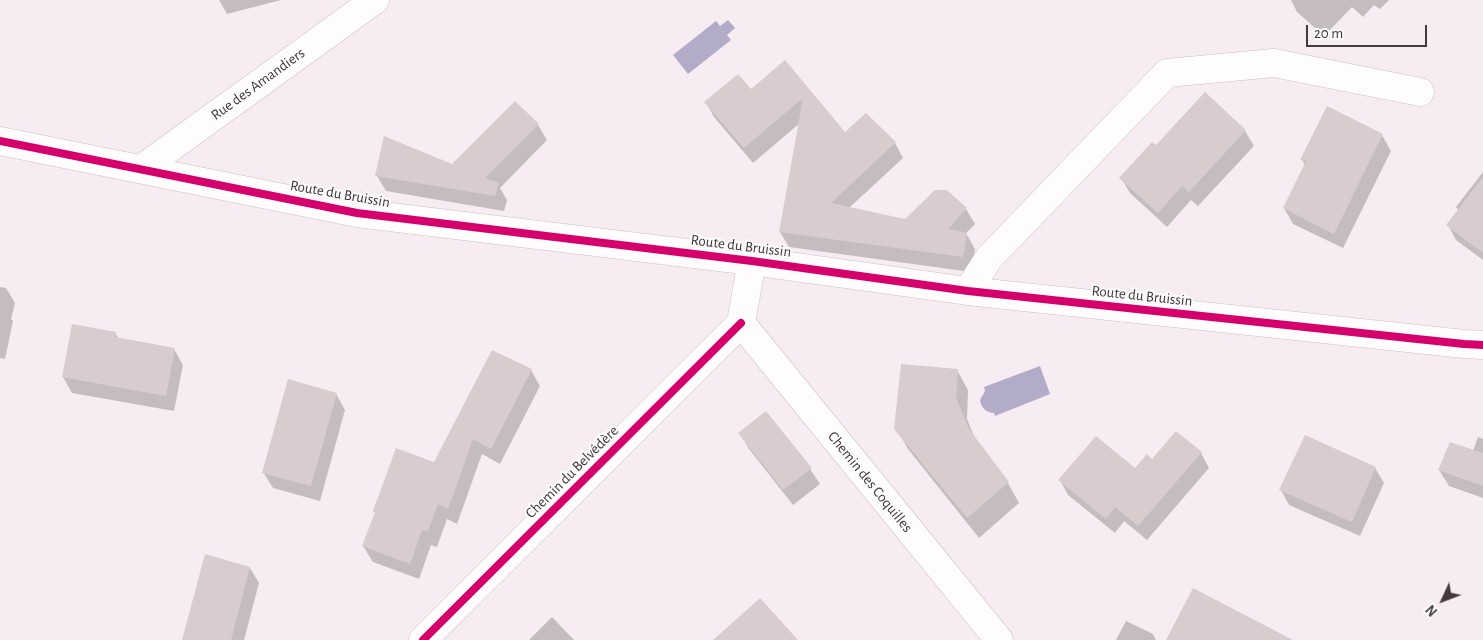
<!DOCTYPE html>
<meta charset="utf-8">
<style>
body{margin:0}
#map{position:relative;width:1483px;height:640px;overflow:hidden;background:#f7ecf1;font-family:"Alegreya Sans",sans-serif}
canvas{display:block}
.north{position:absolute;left:1418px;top:575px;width:50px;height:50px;-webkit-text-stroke:4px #fbfbfb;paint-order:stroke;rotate:227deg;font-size:14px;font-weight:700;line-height:20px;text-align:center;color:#44373d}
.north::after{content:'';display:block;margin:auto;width:18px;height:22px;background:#44373d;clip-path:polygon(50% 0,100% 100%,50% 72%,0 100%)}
.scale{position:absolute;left:1306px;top:25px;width:121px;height:22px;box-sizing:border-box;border:2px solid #44373d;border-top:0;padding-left:6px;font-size:15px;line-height:18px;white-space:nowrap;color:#44373d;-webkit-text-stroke:4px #fbfbfb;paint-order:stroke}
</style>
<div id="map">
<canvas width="1483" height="640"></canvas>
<div class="north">N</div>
<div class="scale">20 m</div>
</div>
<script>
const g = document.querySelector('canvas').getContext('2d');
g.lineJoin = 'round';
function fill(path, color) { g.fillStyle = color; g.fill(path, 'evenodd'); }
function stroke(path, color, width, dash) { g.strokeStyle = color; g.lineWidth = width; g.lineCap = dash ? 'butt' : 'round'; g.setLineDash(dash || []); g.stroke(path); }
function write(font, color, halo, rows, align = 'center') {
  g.font = font + ' "Alegreya Sans",sans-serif'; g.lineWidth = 4.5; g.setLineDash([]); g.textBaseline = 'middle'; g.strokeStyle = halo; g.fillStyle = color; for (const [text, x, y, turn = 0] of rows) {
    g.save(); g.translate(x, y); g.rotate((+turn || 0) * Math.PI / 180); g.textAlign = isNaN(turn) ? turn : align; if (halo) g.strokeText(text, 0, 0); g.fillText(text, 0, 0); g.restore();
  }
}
fill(new Path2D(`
 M728,20l7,8 -8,7 4,5 -43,34 -15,-19 43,-34 4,5z
 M1040,366l10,28 -55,22 -1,-3c-8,0 -13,-6 -14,-13l5,-9 -1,-4z`), '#b2acc8');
fill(new Path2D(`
 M219,0h62l-54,14z
 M1291,0h98l-9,9 -6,-4 -11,12 -11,-10 -24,25 -13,-4 -18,-16z
 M784,62l61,72 50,9 8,15 -54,50 57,13 60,-12 9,15 -9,9 9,16 -4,23 -182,-25 -9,-15 20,-109 -47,40 -39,-46 -8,-15 45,-11z
 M1205,94l40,37 9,15 -56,60 -7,-6 -24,27 -37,-34 -9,-15 35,-31z
 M538,125l9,15 -47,48 7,12 -3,11 -118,-20 -9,-15 75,-11z
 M1382,135l9,16 -48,97 -50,-24 -9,-16 21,-42 -3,-7z
 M1483,172v88l-27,-20 -8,-15 11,-14 -3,-4z
 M0,287l6,1 9,15 -4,16 2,2 -8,38 -5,-1z
 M115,333l4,6 55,10 9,16 -9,46 -102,-18 -9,-16z
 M531,370l9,16 -40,78 -18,-10 -25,70 -10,-5 -10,28 -6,-2 -12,34 -46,-17 -10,-16 13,-32 -2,-3 60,-48z
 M957,370l11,20 -1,29 8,20 33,44 11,20 -40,35 -71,-89 -12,-21z
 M336,394l9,16 -25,91 -47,-13 -10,-16z
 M740,433l70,36 10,15 -27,21 -44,-56z
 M1478,437l5,2v59l-34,-12 -10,-16 34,-19z
 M1201,453l8,15 -62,72 -23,-19 -9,12 -47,-38 -8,-15 75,-11 18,-9z
 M1375,468l9,15 -24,53 -71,-31 -8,-15z
 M250,568l9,15 -15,57h-61z
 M552,617l22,23h-45z
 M1126,621l27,13 3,6h-40z`), '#0003');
fill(new Path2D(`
 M785,60l60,72 21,-19 30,29 -65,61 74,16 30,-29h12l20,18 -19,21 19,4 -4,24 -184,-25 24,-134 -59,50 -40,-46 34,-28 13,15z
 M1205,92l41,38 -57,62 -7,-6 -24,27 -39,-35 33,-36 4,3z
 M515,101l24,23 -54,54 14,5 -4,13 -120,-20 9,-40 68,28z
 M1327,106l56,28 -49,100 -51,-26 23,-47 -6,-1z
 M1483,177v76l-37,-28z
 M72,324l44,8 -1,5 60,11 -9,48 -104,-19z
 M492,350l40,19 -41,80 -18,-10 -25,70 -10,-5 -10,27 -6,-1 -12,34 -48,-18 13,-34 -2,-1 23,-63 38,14z
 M901,364l57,5 -2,29 13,31 40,53 -42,36 -73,-89z
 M288,379l49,14 -26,93 -49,-13z
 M766,411l46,57 -29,22 -45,-57z
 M1176,431l26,21 -64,74 -23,-19 -9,12 -48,-39 38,-44 39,32 12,-14 5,5z
 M1305,435l71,32 -24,55 -73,-32z
 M1450,442l33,11v33l-45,-16z
 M205,554l45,13 -19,73h-49z
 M1193,588l100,52h-127z
 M760,598l38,42h-85z`), '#d8ccce');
const minor = new Path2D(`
 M141,169l234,-169
 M968,291l21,-33 178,-185 107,-10 146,29
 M741,323l258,317
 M423,640l318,-317 11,-62`);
const tertiary = new Path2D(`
 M0,141l357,72 395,48 216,30 496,53 19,1`);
stroke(minor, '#ccc0c6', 29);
stroke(tertiary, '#ccc0c6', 29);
stroke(minor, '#fefcfd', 28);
stroke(tertiary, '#fefcfd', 28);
stroke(new Path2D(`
 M0,141l357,72 395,48 216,30 496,53 19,1
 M423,640l318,-317`), '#d6006c', 8);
write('15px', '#44373d', '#fbfbfb', [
 ["Rue des Amandiers",258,84,-36],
 ["Route du Bruissin",340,194,10],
 ["Route du Bruissin",741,246,7],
 ["Route du Bruissin",1142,296,6],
 ["Chemin du Belvédère",572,472,-45],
 ["Chemin des Coquilles",870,482,51]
]);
</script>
